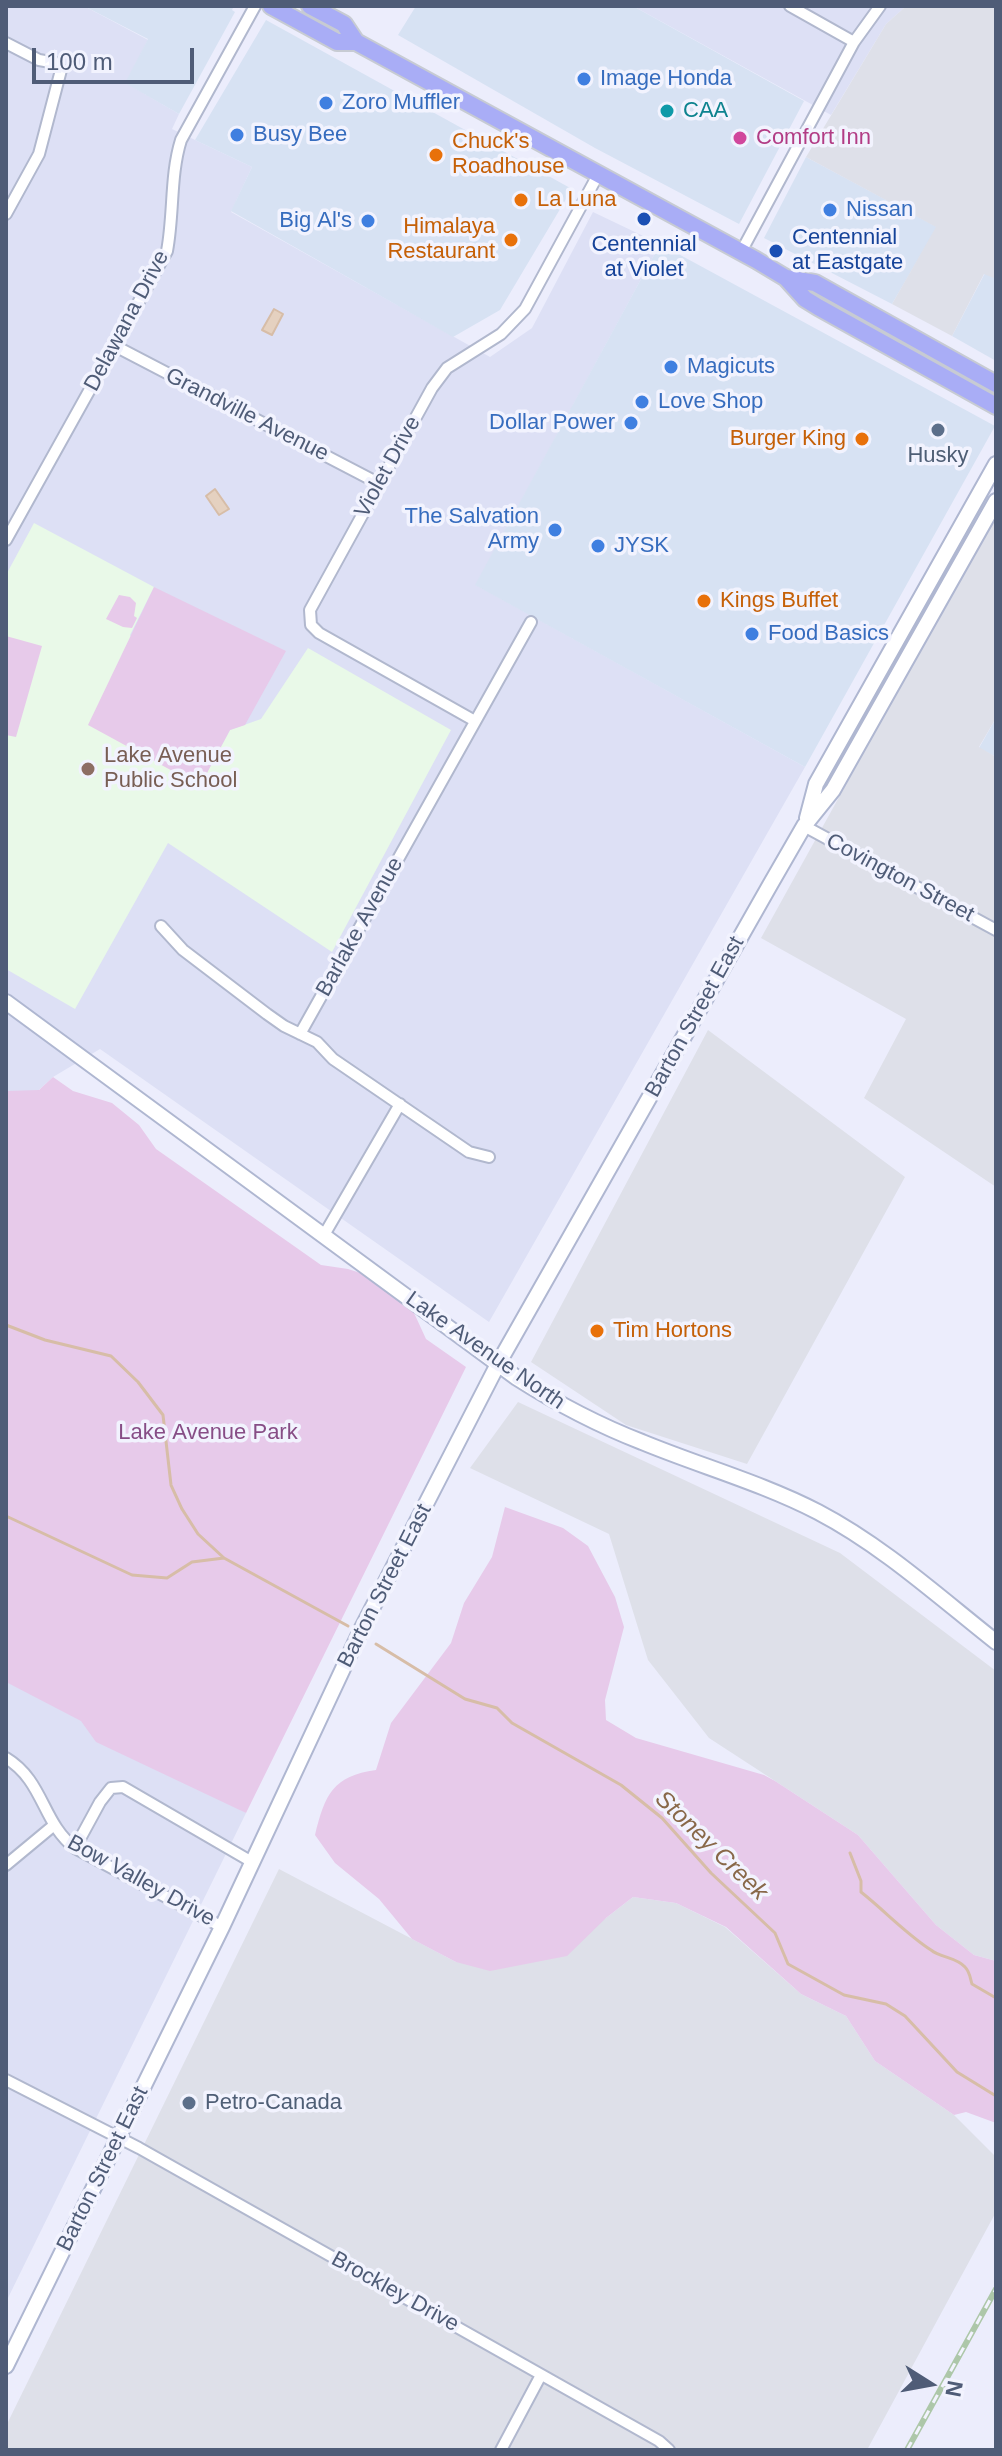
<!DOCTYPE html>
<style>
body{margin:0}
#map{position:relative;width:1002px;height:2456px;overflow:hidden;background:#ecedfc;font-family:Helvetica,sans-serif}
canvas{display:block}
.frame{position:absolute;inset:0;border:8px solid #4f5c77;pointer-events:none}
.north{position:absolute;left:890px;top:2344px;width:80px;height:80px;-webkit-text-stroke:6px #f2f3fe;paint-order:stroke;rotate:101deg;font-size:22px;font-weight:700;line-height:32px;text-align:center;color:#4f5c77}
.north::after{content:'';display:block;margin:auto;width:28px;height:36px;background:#4f5c77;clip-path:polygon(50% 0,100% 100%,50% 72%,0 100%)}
.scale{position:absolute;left:32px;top:48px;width:162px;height:36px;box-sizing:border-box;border:4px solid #4f5c77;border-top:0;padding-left:10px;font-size:24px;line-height:28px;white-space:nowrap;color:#4f5c77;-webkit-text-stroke:6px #f2f3fe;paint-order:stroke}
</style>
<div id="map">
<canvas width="1002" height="2456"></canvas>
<div class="frame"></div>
<div class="north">N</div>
<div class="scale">100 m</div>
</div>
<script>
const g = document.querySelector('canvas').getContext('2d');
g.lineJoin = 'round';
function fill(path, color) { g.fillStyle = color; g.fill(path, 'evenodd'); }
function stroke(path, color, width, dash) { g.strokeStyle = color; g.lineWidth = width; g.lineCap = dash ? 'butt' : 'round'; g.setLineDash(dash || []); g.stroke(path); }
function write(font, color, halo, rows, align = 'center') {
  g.font = font + ' Helvetica,sans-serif'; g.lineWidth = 7; g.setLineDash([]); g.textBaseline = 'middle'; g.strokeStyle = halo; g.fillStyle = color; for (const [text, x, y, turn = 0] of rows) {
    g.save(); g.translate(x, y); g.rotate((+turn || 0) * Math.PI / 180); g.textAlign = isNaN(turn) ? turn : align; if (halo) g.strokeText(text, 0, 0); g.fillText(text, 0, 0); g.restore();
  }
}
fill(new Path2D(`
 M6,6h78l64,34 -22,43 53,31 -7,15 80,38 -21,45 259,145 42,-29 61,-116 67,32 -184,341 329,182 -316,555 -389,-273 -47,28 -47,43z
 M633,6h273l-20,18 -55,91z
 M6,1673l240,140 -240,489z`), '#dde0f5');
fill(new Path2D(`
 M84,6h150l-2,4 3,2 -56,102 -54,-31 23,-44z
 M416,6h217l171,95 -65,123 -144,-76 -197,-113z
 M266,20l306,169 -72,121 -47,27 -222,-126 21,-44 -57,-27z
 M806,157l131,70 -45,77 -128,-66z
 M660,244l335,182 -190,341 -330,-182z
 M985,273l11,6v82l-44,-25z
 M996,718v39l-17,-9z`), '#d7e2f3');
fill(new Path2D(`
 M906,6h90v273l-12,-5 -32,62 -60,-32 44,-77 -130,-70 80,-133z
 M993,519l3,1v198l-17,29 17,10v430l-132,-89 42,-79 -145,-81z
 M708,1030l197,147 -158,287 -121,-39 -95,-63z
 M518,1402l322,151 156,118v290l-22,-6 -38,-30 -78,-90 -149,-97 -61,-78 -39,-126 -139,-66z
 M279,1869l177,93 150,-44 27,-21 43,6 49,24 76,67 45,22 29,45 79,54 42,42v55l-129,238h-861v-24z`), '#dee0e9');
fill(new Path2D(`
 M34,523l120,64 -24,48 70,150 30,-55 31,-11 47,-71 143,82 -119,222 -164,-109 -93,166 -69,-40v-394z`), '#e9f9e8');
fill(new Path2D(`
 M154,587l132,64 -41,74 -15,5 -30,56 -112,-61z
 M119,595l11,2 6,6 -2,13 3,2 -5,10 -9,-1 -17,-8z
 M6,636l36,10 -26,91 -10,-2z
 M53,1077l20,14 39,12 27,22 17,24 165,116 27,4 34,11 27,22 17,37 40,28 -220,446 -150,-71 -15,-21 -75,-39v-591l33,-1z
 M505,1507l58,21 25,18 27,51 9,30 -19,73 1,20 30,18 128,37 11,6 83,54 78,90 38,30 22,6v162l-30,-11 -12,3 -79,-54 -29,-45 -45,-22 -75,-67 -50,-24 -43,-6 -27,21 -39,38 -77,15 -34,-9 -44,-23 -33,-40 -44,-36 -20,-28c10,-41 18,-59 61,-65l15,-47 60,-80 13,-40 28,-46z`), '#e7caea');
const water = new Path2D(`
 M274,309l9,5 -11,21 -10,-5z
 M215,489l14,20 -10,6 -13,-19z`);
fill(water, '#e5d1c0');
stroke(water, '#d7bda7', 2);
stroke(new Path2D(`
 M6,1325l39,15 66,16 27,26 25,33 8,70 11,24 16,25 26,24 124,68
 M6,1516l126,59 35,3 25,-16 32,-4
 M376,1644l89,55 32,9 15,15 109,62 41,33 49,55 64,60 13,31 56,31 42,9 19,12 52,56 39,24
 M850,1853l11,28v11c24,19 44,41 70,58 10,8 25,7 34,17 5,5 5,11 7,17l24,14`), '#d7bda7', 3);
const street = new Path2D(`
 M790,6l64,36
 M6,43l33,17 17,3 5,7 -22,84 -33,60
 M741,252l113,-210 26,-36
 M115,346l263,137
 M6,540l161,-289c7,-37 3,-76 14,-111l74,-134
 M475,721l-156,-88 -8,-8 -1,-15 122,-222 15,-20 54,-34 24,-25 74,-136
 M804,826l192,104
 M161,926l22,24 84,64 17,12 33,16 16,17 136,93 20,5
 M300,1034l231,-412
 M324,1235l76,-131
 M6,1758c38,23 36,65 69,90l147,79
 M75,1848l25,-46 11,-14 12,-1 129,75
 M6,1865l47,-39
 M6,2080l133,68 520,293 10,9
 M501,2450l40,-75`);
const secondary = new Path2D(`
 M807,818l9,-34 180,-320
 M6,1002l511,376c41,26 81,47 125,64 58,24 120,41 176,70 65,34 121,85 178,130
 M6,2366l216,-439 140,-299 136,-264 272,-479 34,-59 29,-36 163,-289`);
const primary = new Path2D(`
 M271,6l66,36h19l400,218 30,18 19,21 13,8 178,99
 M310,6l34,18 12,18
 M786,278l29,5 181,101`);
stroke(street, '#b1b8ce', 14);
stroke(secondary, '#afb7d1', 18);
stroke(primary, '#c7cbd3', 20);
stroke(street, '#fff', 10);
stroke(secondary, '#fff', 14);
stroke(primary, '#a9adf6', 16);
const rail = new Path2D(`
 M907,2450l89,-161`);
stroke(rail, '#adc7a9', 6);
stroke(rail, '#f2f3fe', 3, [9]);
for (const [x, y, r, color] of [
 [584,79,8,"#3f7fe0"],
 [326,103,8,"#3f7fe0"],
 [667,111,8,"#0f9aa8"],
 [237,135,8,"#3f7fe0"],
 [740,138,8,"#d1479c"],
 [436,155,8,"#e8710a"],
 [521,200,8,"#e8710a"],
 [830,210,8,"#3f7fe0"],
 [644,219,8,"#1a4fb4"],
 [368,221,8,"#3f7fe0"],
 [511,240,8,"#e8710a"],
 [776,251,8,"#1a4fb4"],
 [671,367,8,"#3f7fe0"],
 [642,402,8,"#3f7fe0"],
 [631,423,8,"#3f7fe0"],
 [938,430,8,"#5c6f8a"],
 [862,439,8,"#e8710a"],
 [555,530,8,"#3f7fe0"],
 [598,546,8,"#3f7fe0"],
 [704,601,8,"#e8710a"],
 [752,634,8,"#3f7fe0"],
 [88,769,8,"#8d6e63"],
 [597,1331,8,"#e8710a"],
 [189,2103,8,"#5c6f8a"]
]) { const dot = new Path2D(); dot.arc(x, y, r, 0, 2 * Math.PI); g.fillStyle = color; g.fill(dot); stroke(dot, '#f2f3fe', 3); }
write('22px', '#366cbe', '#f2f3fe', [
 ["Image Honda",600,79],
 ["Zoro Muffler",342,103],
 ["Busy Bee",253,135],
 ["Nissan",846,210],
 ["Big Al's",352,221,"right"],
 ["Magicuts",687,367],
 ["Love Shop",658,402],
 ["Dollar Power",615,423,"right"],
 ["The Salvation",539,517,"right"],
 ["Army",539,542,"right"],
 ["JYSK",614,546],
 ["Food Basics",768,634]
], 'left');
write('22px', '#0d838f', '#f2f3fe', [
 ["CAA",683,111]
], 'left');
write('22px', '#b23c85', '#f2f3fe', [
 ["Comfort Inn",756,138]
], 'left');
write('22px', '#c56008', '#f2f3fe', [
 ["Chuck's",452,142],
 ["Roadhouse",452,167],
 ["La Luna",537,200],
 ["Himalaya",495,227,"right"],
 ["Restaurant",495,252,"right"],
 ["Burger King",846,439,"right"],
 ["Kings Buffet",720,601],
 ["Tim Hortons",613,1331]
], 'left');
write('22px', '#164399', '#f2f3fe', [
 ["Centennial",792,238],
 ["at Eastgate",792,263],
 ["Centennial",644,245,"center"],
 ["at Violet",644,270,"center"]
], 'left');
write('22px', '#4f5c77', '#f2f3fe', [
 ["Delawana Drive",127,321,-62],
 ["Grandville Avenue",247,415,27],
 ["Violet Drive",388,467,-61],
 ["Covington Street",900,878,28],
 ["Barlake Avenue",360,927,-61],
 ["Barton Street East",695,1017,-61],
 ["Lake Avenue North",485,1351,35],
 ["Barton Street East",385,1586,-63],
 ["Bow Valley Drive",141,1881,29],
 ["Barton Street East",103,2169,-64],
 ["Brockley Drive",395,2292,29]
]);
write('22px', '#4e5e75', '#f2f3fe', [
 ["Husky",938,456],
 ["Petro-Canada",205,2103,"left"]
]);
write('22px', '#785e54', '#f2f3fe', [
 ["Lake Avenue",104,756],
 ["Public School",104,781]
], 'left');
write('22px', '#874d86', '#f2f3fe', [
 ["Lake Avenue Park",208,1433]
]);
write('italic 24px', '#886849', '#f2f3fe', [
 ["Stoney Creek",711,1846,44]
]);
</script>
